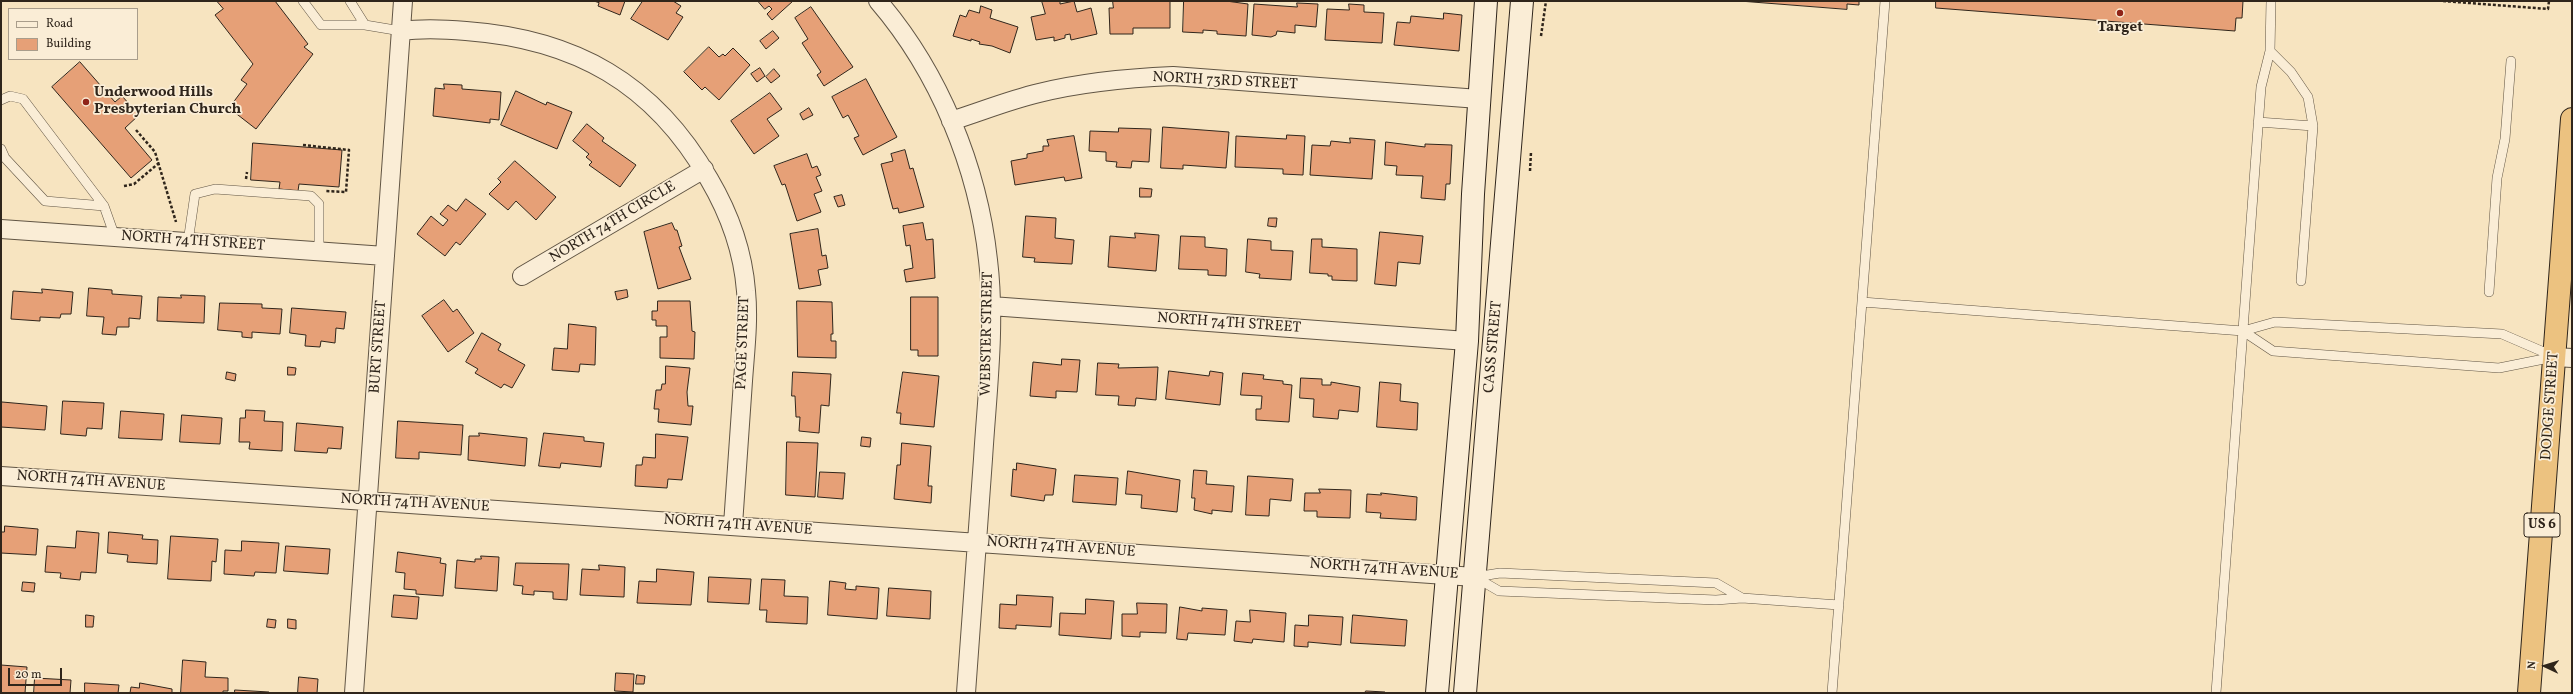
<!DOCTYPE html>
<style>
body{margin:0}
#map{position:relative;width:2573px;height:694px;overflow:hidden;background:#f7e4c0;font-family:Vollkorn,serif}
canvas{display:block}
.frame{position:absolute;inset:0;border:2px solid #2f251b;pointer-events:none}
.legend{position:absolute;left:8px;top:8px;width:130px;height:52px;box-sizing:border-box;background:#faedd6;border:1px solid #a99d8b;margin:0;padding:5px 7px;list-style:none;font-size:12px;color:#2f251b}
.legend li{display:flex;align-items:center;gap:8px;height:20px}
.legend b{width:20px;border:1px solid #a99d8b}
.north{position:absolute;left:2525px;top:646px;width:40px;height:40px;-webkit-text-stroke:3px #faedd6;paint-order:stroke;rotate:274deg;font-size:11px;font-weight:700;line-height:16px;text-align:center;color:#2f251b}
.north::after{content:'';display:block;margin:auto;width:14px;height:18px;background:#2f251b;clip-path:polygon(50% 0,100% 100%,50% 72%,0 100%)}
.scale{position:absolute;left:8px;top:668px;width:54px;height:18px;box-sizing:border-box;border:2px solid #2f251b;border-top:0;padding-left:5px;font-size:12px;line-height:14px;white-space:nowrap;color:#2f251b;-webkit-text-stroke:3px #faedd6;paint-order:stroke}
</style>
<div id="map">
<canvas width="2573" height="694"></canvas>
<div class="frame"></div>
<ul class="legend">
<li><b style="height:5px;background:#faedd6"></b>Road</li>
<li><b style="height:11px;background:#e6a077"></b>Building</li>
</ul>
<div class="north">N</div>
<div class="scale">20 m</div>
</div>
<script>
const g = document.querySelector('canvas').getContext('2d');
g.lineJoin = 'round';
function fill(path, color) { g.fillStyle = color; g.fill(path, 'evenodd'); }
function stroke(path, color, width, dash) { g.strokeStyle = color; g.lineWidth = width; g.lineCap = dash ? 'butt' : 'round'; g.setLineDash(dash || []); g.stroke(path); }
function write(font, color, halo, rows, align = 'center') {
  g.font = font + ' Vollkorn,serif'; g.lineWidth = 3.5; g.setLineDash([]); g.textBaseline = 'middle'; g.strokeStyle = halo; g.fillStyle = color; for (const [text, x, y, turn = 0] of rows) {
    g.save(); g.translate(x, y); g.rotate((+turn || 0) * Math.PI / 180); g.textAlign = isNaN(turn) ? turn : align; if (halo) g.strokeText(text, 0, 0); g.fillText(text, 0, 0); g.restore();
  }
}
const building = new Path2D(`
 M217,1h58l33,43 -4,3 9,7 -57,75 -27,-21 18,-24 -6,-4 12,-16 -38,-49 8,-6z
 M594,1h31l-5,14 -22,-9 1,-3z
 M643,1h30l8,5 -5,7 7,4 -15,23 -37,-21z
 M758,1h35l-21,19 -5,-6 5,-5 -3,-3 -4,3z
 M1042,1h18v3l14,-3 3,11 14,-4 6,26 -26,6 -1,-6 -5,1v3l-11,3v-4l-18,3 -5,-23 14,-3z
 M1113,1h57v27h-37v6h-23l-1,-26h4z
 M1184,1h42l22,3 -2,32 -29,-2v-3l-14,-1v3l-20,-1z
 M1740,1h119v4l-12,-1v5z
 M1936,1h307l-1,17h-6l-1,13 -299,-23z
 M1297,3l21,1 -2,23 -21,-2v8l-18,-2 -1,4 -5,2 -19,-2 2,-31 43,3z
 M1349,4l15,1v7l20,1 -2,30 -57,-3 2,-31 22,1z
 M981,6l11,4 -2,8 28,9 -8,26 -18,-7 -13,-2 1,-2 -9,-3v2l-18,-5 7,-21 6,2 3,-7 10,3z
 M811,7l42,60 -29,19 -7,-11 4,-3 -19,-29 6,-4 -13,-21z
 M1444,13l18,2 -3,36 -65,-6 3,-23 13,1 1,-7 32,3z
 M773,31l6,7 -13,11 -6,-8z
 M709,47l10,10 4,-3 2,2 8,-8 17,17 -31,35 -14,-13 -3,3 -18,-18z
 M80,62l35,40 7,-6 17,19 -14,13 27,32 -21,18 -79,-91z
 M760,68l5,8 -8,6 -6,-8z
 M774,69l6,7 -9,7 -5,-6z
 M866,79l31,58 -34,18 -9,-17 5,-2 -11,-21 -5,3 -11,-21z
 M444,84l18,1v4l39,3 -2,28 -9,-1v4l-57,-7 2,-28 9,1z
 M516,91l30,14 1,-3 25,10 -15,37 -56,-24z
 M770,93l12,16 -15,10 12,17 -25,18 -23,-33z
 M809,108l4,7 -10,5 -3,-6z
 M587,124l17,14 -2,3 34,24 -16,22 -31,-22 3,-3 -6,-5 3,-3 -16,-13z
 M1163,127l66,5 -3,36 -43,-3v4l-22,-1z
 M1119,128l32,1 -2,33 -17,-1 -1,7 -15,-1 1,-5 -11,-1v-9l-17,-1 1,-20 28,1z
 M1287,135l18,1 -2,39 -20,-1v-5l-48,-2 1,-31 50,3z
 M1074,136l8,42 -17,3 -1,-4 -49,8 -4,-24 16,-3v-4l16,-3v-5h6l-2,-6z
 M1350,138l25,2 -3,39 -62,-4 2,-30 18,1 1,-5 19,2z
 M1386,142l39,5v-3l27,1 -2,39h-4l-1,16 -24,-2 2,-22 -27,-1 1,-9 -12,-1z
 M253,143l89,7 -3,37 -40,-3 -1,7 -19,-2 1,-7 -29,-2z
 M905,150l5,19 3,-1 11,39 -25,6 -1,-5 -5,1 -12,-45 12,-3 -2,-7z
 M807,154l5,14 5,-2 4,9 -5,2 6,14 -8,3 7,18 -24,9 -12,-37 -3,1 -8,-19z
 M515,161l41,36 -20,23 -20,-19 -8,9 -19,-16 12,-12 -3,-3z
 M1140,188l12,1 -1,8h-11z
 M842,195l3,10 -7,2 -4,-10z
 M466,199l20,15 -26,31 -4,-3 -11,14 -28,-22 14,-18 12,10 5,-6 -8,-6 8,-9 8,6z
 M1026,216l30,2 -1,20 19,2 -2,24 -38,-2 1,-4 -12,-1z
 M1269,218h8l-1,9 -8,-1z
 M672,223l3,7h2l5,16 -3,1 12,32 -33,10 -14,-57z
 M923,223l3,17 7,-1 2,39 -29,4 -2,-12 9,-2 -3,-23 -4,1 -3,-20z
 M818,229l4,27 4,-1 2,13 -10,2 3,15 -22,4 -9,-55z
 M1380,232l43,4 -3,28 -22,-2 -2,24 -21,-2z
 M1135,233l24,2 -3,36 -48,-4 2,-31 25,2z
 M1181,236l24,1v10l22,2 -1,27 -18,-1v-5l-29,-1z
 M1248,239l23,2v9l22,1 -2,29 -32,-2 1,-4 -14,-2z
 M1312,239h10v8l35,2v32l-25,-1v-4h-4v-2l-18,-1z
 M89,288l23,2v4l30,2 -2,23 -11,-1v9h-12l-1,8 -14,-1 2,-17 -17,-1z
 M42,289l31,3 -2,22h-10l-1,4 -20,-1v4l-29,-2 2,-28 29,2z
 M627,290l1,7 -11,3 -2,-8z
 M181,295l24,1 -1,27 -47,-2 1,-24 23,1z
 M911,297h27v59h-20v-6h-7z
 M444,300l9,12 4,-3 17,24 -26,19 -26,-36z
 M658,301h32l2,30 3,1 -1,27 -34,-1v-21h7v-11h-11v-6h-4v-9h5z
 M797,301l35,1 1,32h-2v7h5v17l-38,-1z
 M220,303l42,1v4l20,1 -2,25 -28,-2v6l-10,-1v-5l-24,-2z
 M292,308l54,4 -2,17 -8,-1 -1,15 -14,-2 -1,6 -15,-1 1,-11 -16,-2z
 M569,324l27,3 -1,38 -15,-1 -1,8 -27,-2 2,-22 13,1z
 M482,333l19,11 -3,6 27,15 -13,23 -8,-4 -3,4 -26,-15 3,-4 -12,-7z
 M1062,359l18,1 -3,32 -21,-1v7l-26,-2 3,-34 28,3z
 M1098,363l21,1 -1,4 40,-1 -2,33 -20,-2 -1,8 -17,-1 1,-9 -23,-1z
 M666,366l24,2 -3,24 1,14h5l-2,19 -33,-3 1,-13h-5l2,-19h5l1,-6h3z
 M288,367l8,1 -1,7h-7z
 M1169,371l40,5 1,-5 13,2 -3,32 -54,-6z
 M227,372l9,2 -1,7 -9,-2z
 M793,372l38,2 -2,32 -8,-1 -2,28 -20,-2 1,-14h-4l-1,-21h-3z
 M903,372l36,4 -5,51 -34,-3 1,-11h-4z
 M1243,373l21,2 -1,4 20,2v3l9,1 -3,37 -33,-2v-11h5l1,-13 -21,-1z
 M1301,378l21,1v6h9v-3l29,5 -2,25 -19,-2 -1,9 -25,-2 1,-18 -14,-1z
 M1380,382l21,2 -1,17 18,2 -1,27 -40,-3z
 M63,401l41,2 -2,26 -15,-1 -1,8 -25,-2z
 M2,402l45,4 -2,24 -44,-3z
 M246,410l19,1 -1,10 19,1 -1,29 -33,-2 1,-7h-11l1,-24h5z
 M121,411l43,3 -2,26 -43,-2z
 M182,415l40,3 -2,26 -40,-2z
 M398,421l65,4 -2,30 -42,-3v7l-23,-1z
 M297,423l46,4 -2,22 -13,-1 -1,5 -32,-2z
 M479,433l48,5 -2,28 -57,-6 1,-24h10z
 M544,433l40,4v4l20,2 -3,24 -40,-4 -1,5 -21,-2z
 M656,434l32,3 -6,43 -14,-1 -1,9 -32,-2 1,-21h6l1,-8 12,1z
 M862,437l9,1 -1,9 -9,-1z
 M787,442l31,1 -3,54 -29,-2z
 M902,443l29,3 -3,40h4l-1,17 -37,-4 3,-34h3z
 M1017,463l39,6 -3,26h-8l-1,6 -33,-5 2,-27 3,1z
 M1194,470l13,1 -1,13 28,2 -2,26 -20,-2v4l-18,-4 1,-12h-3z
 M1128,471l52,9 -3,32 -36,-4 1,-13 -16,-1z
 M820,472l25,1 -2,26 -25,-2z
 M1075,475l43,3 -2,27 -43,-3z
 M1248,476l45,3 -2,22 -21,-2 -1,17 -23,-1z
 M1319,489l32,1 -1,28 -33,-1v-6h-13l1,-18h15z
 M1381,493l36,4 -1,23 -36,-2 1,-5 -15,-1 1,-18 14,1z
 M5,526l33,3 -2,26 -35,-2v-21h3z
 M77,531l22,2 -3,40 -15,-1 -1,8 -20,-2 1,-5 -16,-1 2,-26 28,2z
 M109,532l34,3 -1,4 16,1 -1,24 -30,-2 1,-7 -20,-2z
 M171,536l47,3 -2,23 -4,-1 -1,20 -43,-2z
 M242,541l37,2 -3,30 -21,-1 -1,4 -30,-2 1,-24 16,1z
 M286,546l44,3 -2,25 -44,-3z
 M398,552l43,6 -1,5 6,1 -3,32 -27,-2v-4l-12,-1 1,-16 -9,-1z
 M481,556l18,1 -2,34 -42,-3 2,-28 18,2v-3h6z
 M516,563l53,1 -2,36 -14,-1v-7l-19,-1v4l-12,-1 1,-8 -9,-1z
 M599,565l26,2 -1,30 -44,-2 2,-26 17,1z
 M657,569l37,3 -3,33 -54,-2 2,-22 17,1z
 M709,577l42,2 -2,25 -41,-2z
 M762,579l23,1 -1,16 24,1 -1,27 -41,-2 1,-12h-7z
 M830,581l16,2 -1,6 11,1v-4l23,2 -2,31 -49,-4z
 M23,582l12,1 -1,9 -12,-1z
 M889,588l42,3 -1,28 -43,-3z
 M394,595l25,2 -2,22 -25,-2z
 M1017,595l36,2 -2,30 -35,-2v4l-17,-1 1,-24 16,1z
 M1086,599l28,2 -3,38 -52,-4 1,-22 25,1z
 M1137,603l30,1 -1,29 -26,-1v5l-18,-1v-22h15z
 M1180,607l22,4v-3l25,2 -2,25 -37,-2 -1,7 -10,-1z
 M1250,610l36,3 -2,29 -31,-3 -1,4 -18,-2 2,-20 14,1z
 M86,615l8,1 -1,11h-7z
 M1309,615l34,2 -2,28 -33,-3v5l-14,-1 1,-21 13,1z
 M1353,615l54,5 -2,26 -54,-3z
 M268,619l8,1 -1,8 -8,-1z
 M288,619l8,1v9l-8,-1z
 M183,660l23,2 -1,15 23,1v13h-5v2h-42z
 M1,665l26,2 -2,26h-24z
 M616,673l18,1 -1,18 -18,-1z
 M637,675l8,1 -1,8h-8z
 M299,677l19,2 -1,14h-19z
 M35,678l36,2 -1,13h-36z
 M85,683l34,2 -1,8h-33z
 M140,683l32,6v4h-42l1,-6 8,1z
 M235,690l34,2v1h-34z
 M1366,691l19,1v1h-20z`);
fill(building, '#e6a077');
stroke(building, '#2f251b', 1);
const lane = new Path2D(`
 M303,1l18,24h44l36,6
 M350,1l15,24
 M2270,51l21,21 17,25 5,29 -12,155
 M1,100l9,-4 13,3 81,107 11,31
 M2258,122l55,4
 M1,149l4,9 40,43 59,5
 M188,242l7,-48 20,-5 96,7 8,8v47
 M2489,292l8,-114 8,-39 6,-78
 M1862,302l381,29 32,-9 227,12 51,22
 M2243,331l30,20 226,17 55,-11
 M1475,577l24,14 217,9 26,-2 97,7
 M1475,577l25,-4 216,10 26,15
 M1832,693l53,-692
 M2216,693l45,-606 9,-36 1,-50`);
const street = new Path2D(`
 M878,1c61,71 100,166 110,259 8,66 -1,133 -5,199 -6,78 -11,156 -17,234
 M401,31c22,-3 43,-2 65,0 109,8 188,52 243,148 20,34 34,73 37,112 3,30 -1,61 -3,90 -3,48 -7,96 -10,144
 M951,121c29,-9 58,-21 88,-28 44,-11 89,-15 134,-17l306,23
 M1,229l384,27
 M522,276l182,-107
 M991,306l476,35
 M2555,357l17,1
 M1,476l1474,101
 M354,693l49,-692`);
const secondary = new Path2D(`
 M1437,693l30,-352 6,-147 13,-193
 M1465,693l57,-692`);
const highway = new Path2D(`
 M2529,693l43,-574`);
stroke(lane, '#615544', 10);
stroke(street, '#615544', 20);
stroke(secondary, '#2f251b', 24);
stroke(highway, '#2f251b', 24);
stroke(new Path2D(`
 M2443,1l105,8 1,-8
 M1541,36l5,-35
 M136,130l19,22 21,70
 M303,145l46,5 -3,42 -21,-1
 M1530,171l1,-19
 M246,179l1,-7
 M124,186l10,-2 25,-21`), '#2f251b', 2.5, [3, 2]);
stroke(lane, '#faedd6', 9);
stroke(street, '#faedd6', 18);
stroke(secondary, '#faedd6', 22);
stroke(highway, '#ecc280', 22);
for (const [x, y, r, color] of [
 [2120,13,4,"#8f2418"],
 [86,102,4,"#8f2418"]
]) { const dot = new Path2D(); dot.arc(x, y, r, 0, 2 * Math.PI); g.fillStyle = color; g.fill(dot); stroke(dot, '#faedd6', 1.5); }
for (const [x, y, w] of [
 [2542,525,36]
]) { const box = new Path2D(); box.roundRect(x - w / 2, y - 12, w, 24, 3); g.fillStyle = '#faedd6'; g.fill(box); stroke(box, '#2f251b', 1); }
write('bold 14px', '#2f251b', null, [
 ["US 6",2542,525]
]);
write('bold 15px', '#2f251b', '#faedd6', [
 ["Target",2120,28],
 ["Underwood Hills",94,93,"left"],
 ["Presbyterian Church",94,110,"left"]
]);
write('15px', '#2f251b', '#faedd6', [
 ["NORTH 73RD STREET",1225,82,3],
 ["NORTH 74TH CIRCLE",613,223,-31],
 ["NORTH 74TH STREET",193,242,4],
 ["NORTH 74TH STREET",1229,324,4],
 ["WEBSTER STREET",988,334,-89],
 ["PAGE STREET",744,343,-88],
 ["BURT STREET",379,347,-86],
 ["CASS STREET",1494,347,-85],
 ["DODGE STREET",2551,406,-86],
 ["NORTH 74TH AVENUE",91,482,4],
 ["NORTH 74TH AVENUE",415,504,3],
 ["NORTH 74TH AVENUE",738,526,4],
 ["NORTH 74TH AVENUE",1061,548,4],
 ["NORTH 74TH AVENUE",1384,570,4]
]);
</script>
